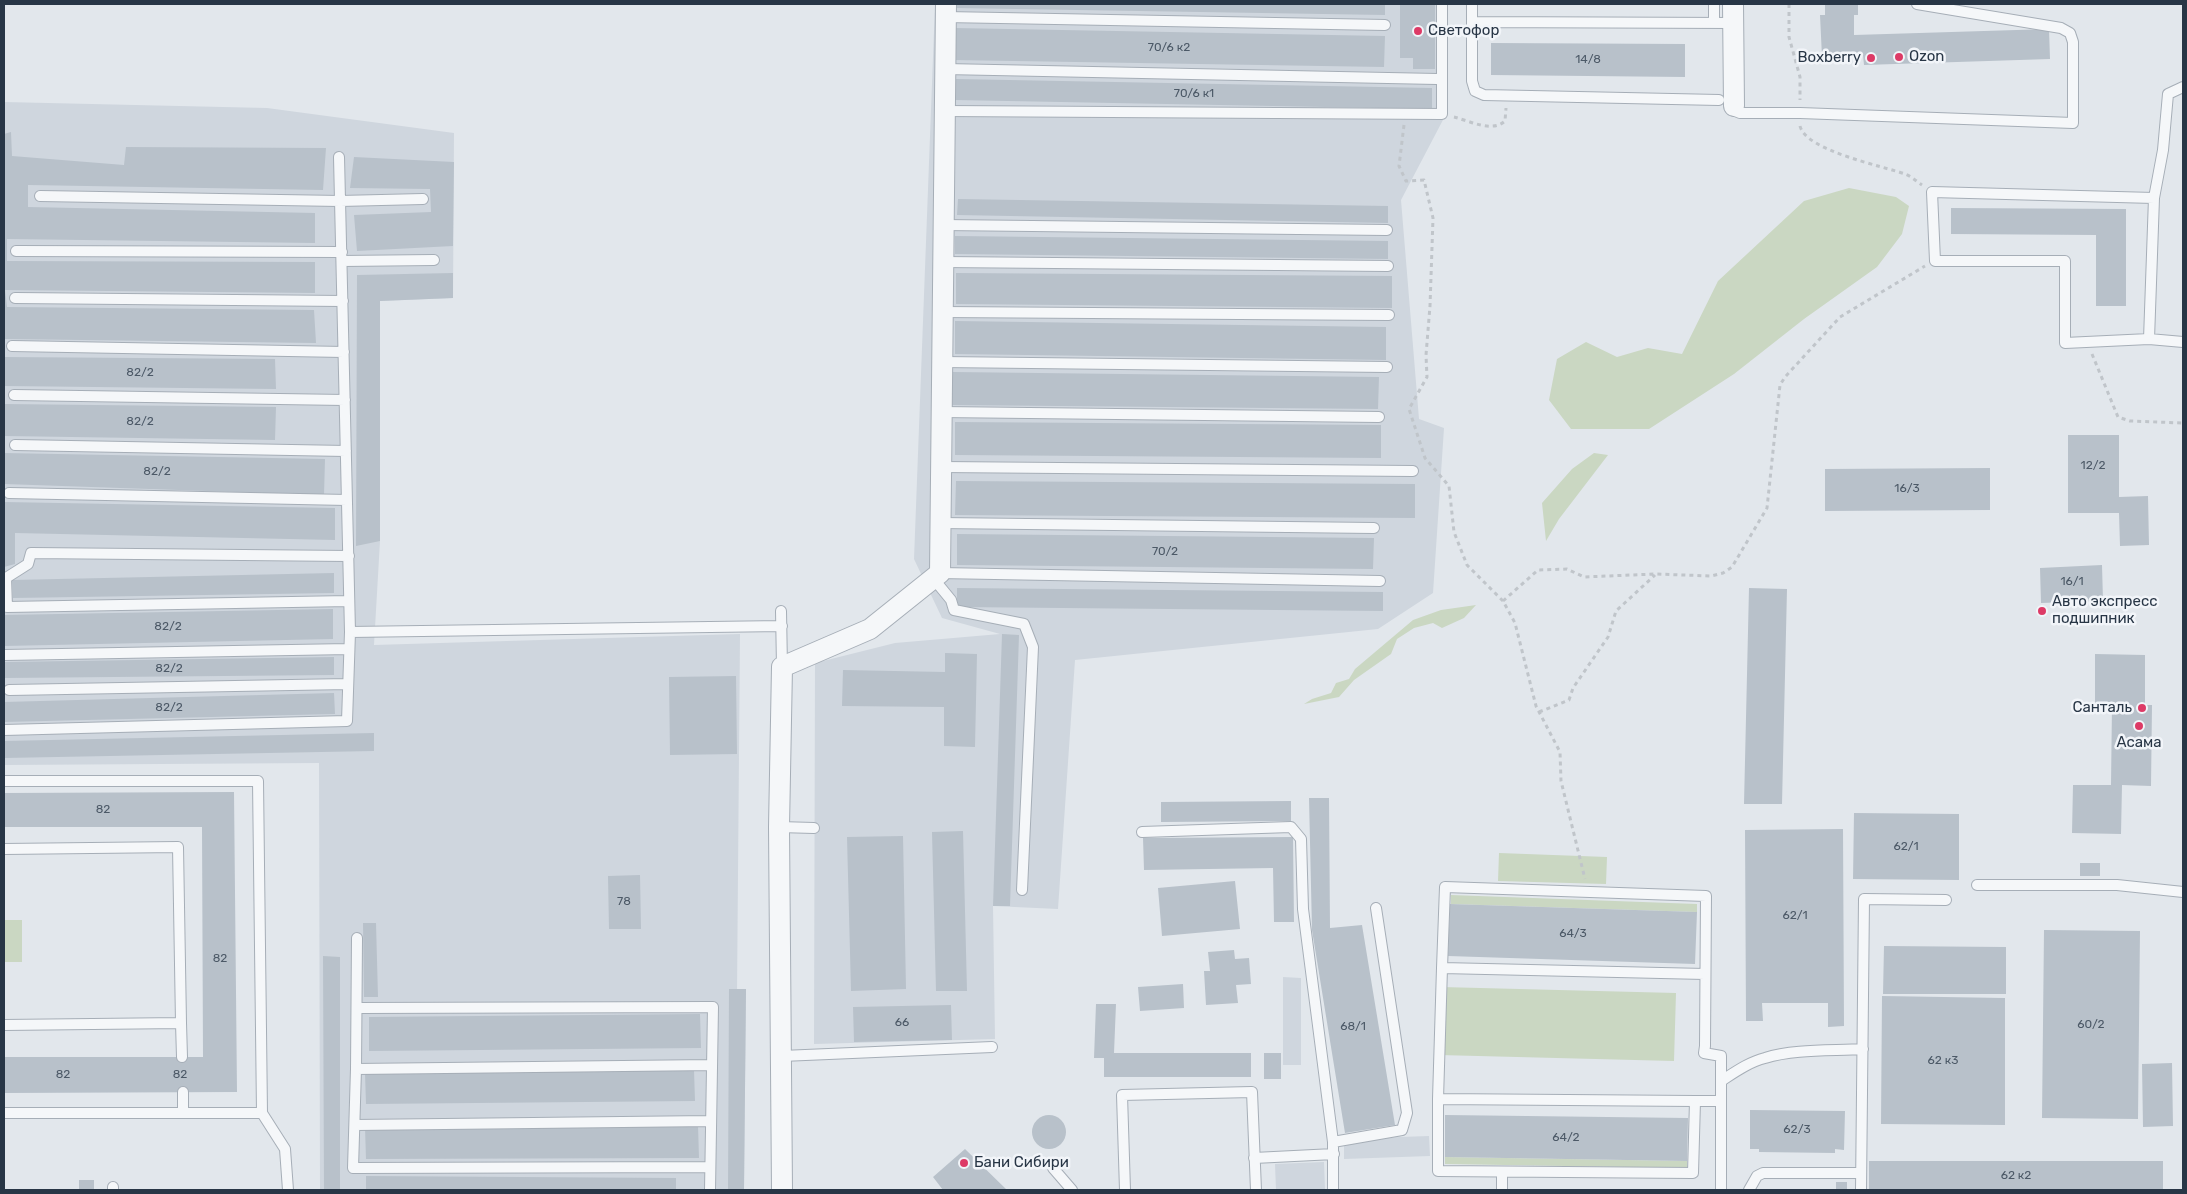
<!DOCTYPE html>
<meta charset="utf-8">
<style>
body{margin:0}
#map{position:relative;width:2187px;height:1194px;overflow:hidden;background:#e2e7ec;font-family:Rubik,sans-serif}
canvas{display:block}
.frame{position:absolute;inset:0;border:5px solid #283646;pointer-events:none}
</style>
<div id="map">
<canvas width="2187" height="1194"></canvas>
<div class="frame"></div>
</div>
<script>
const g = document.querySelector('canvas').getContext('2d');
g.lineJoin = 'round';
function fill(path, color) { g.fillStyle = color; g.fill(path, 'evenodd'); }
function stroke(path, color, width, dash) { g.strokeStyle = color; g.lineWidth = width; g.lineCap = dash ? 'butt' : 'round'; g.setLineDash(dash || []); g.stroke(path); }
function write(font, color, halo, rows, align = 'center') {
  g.font = font + ' Rubik,sans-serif'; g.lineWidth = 5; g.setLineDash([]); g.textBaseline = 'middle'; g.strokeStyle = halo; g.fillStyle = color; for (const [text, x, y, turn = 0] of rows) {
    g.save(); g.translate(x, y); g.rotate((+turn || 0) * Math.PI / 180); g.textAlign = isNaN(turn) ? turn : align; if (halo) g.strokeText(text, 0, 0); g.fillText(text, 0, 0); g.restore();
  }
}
fill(new Path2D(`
 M935,4h512l1,74 -4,40 -43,82 18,219 25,9 -11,165 -55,36 -303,31 -17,249 -65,-3 2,133 -181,5 1,-381 80,-20 105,-9 -58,-16 -28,-59z
 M4,102l263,6 187,25 -1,165 -73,3v240l-6,104 366,-11 -3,359 9,-4 -2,201h-424l-1,-427 -315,2z
 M1283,977l18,1v87h-18z
 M1429,1136l1,20 -86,3v-20z
 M1324,1162l1,28h-49l-1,-26z`), '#cfd6de');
fill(new Path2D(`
 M1849,188l47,9 13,9 -7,28 -25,33 -73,52 -70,55 -85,55h-78l-22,-29 8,-41 29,-17 31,15 31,-9 34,6 36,-73 86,-80z
 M1594,453l14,2 -49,64 -13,22 -4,-38 30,-34z
 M1476,605l-12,13 -22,10 -9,-5 -19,5 -17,11 -6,15 -37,26 -15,17 -35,7 8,-5 19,-6 5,-10 13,-4 6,-10 58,-49 28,-10z
 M1499,853l108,4 -1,27 -108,-3z
 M1451,895l246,9v8l-246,-8z
 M4,920h18v42h-18z
 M1441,987l235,6 -2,68 -235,-6z
 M1445,1157l242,4v7l-242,-4z`), '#cad7c2');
fill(new Path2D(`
 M954,4h431v11l-431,-7z
 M1400,4h35v65h-22v-11h-13z
 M1825,4h33v11h-4v20l195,-6 1,30 -186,6 -1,-10 -41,2 -2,-42h5z
 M954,28l431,8 -1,31 -431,-7z
 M1491,43l194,1v33l-194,-2z
 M956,79l476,9v21l-477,-9z
 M11,132l1,24 112,9 2,-18 200,1 -3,42 -295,-5v22l287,6v30l-308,-4v22l308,1v31l-310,-3 2,17 307,3 2,33 -312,-4v-205z
 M354,157l100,5 -1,84 -96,5 -3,-36 77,-3 -1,-23 -80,-1z
 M958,199l430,7v17l-431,-8z
 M1951,208l175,1v97h-30v-71l-145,-1z
 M955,236l433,5v18l-433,-5z
 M453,273v25l-73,3v240l-24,5 1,-271z
 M956,273l436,3v32l-436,-4z
 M955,321l431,6v33l-431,-6z
 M4,357l271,2 1,30 -272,-3z
 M953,372l426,5 -1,32 -426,-4z
 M4,404l272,3 -1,33 -271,-4z
 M955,422l426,3v33l-426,-3z
 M2068,435h51v62l29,-1 1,49 -29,1 -1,-33h-51z
 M4,453l321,6 -1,36 -320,-11z
 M1990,468v42l-165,1v-42z
 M956,481l459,3v34l-460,-3z
 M4,502l331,6v32l-320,-7v31l-11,3z
 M957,534l417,4 -1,31 -416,-4z
 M2102,565l1,36 -62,2 -1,-35z
 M334,573v20l-321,5 -1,-18z
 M957,588l426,4v19l-426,-4z
 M1749,588l38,1 -5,215h-38z
 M333,609v30l-329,7v-31z
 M1002,634l17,1 -9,271h-17z
 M945,653l32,1 -2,93 -31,-1v-39l-102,-1 1,-36 102,2z
 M2095,654l50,1v50h7l-1,81 -29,-1 -1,49 -49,-1 1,-48h38l1,-80 -17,-1z
 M334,657v18l-330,3v-16z
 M736,676l1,78 -67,1 -1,-78z
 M334,693l1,21 -331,8v-20z
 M374,733v18l-370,7v-17z
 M234,792l3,300 -233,1v-36h199l-1,-230h-198v-34z
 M1309,798h20l1,130 32,-3 33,200 -50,8 -33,-203z
 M1291,801v20l-130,1v-20z
 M1854,813l105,1v66l-106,-1z
 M1843,829l1,197 -16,1v-24h-66l1,18h-17l-1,-191z
 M963,831l4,160h-31l-4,-159z
 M903,836l3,153 -55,2 -4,-154z
 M1293,837l1,85h-20l-1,-54 -129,2 -1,-32z
 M2080,863h20v13h-20z
 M640,875l1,54h-32l-1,-53z
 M1235,881l5,48 -78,7 -4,-48z
 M1450,904l247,8 -2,52 -247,-8z
 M363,923h13l2,74h-14z
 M2044,930l96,1 -2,188 -96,-1z
 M1884,946l122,1v47h-123z
 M1234,950l1,9 14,-1 2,26 -15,1 2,18 -32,2 -2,-34h6l-2,-19z
 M323,956l17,1v233h-16z
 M1183,984l1,24 -44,3 -2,-24z
 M729,989h17l-2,201h-16z
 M1882,996l123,2v127l-124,-1z
 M1096,1004h20l-2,49h137v24h-147v-19h-10z
 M951,1005l1,35 -98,2 -1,-35z
 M700,1014l1,34 -332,3v-34z
 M1264,1053h17v26h-17z
 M2172,1063l1,63 -30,1 -1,-63z
 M694,1070l1,31 -329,3 -1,-31z
 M1750,1110l95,1 -1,39 -9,-1v4l-76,-1v-3h-9z
 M1445,1115l243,3 -1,43 -242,-4z
 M1032 1132a17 17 0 1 1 34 0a17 17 0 1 1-34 0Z
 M698,1125l1,33 -333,1 -1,-32z
 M965,1149l42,41h-64l-10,-13z
 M1869,1161h294v29h-294z
 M366,1176l310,2v12h-310z
 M79,1180h15v10h-15z
 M1836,1182h11v8h-11z`), '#b8c1ca');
const lane = new Path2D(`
 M1472,4v77l3,10 9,4 235,5
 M1714,4v19
 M945,17l440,8
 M1472,22l261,1
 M945,69l492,10
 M1734,106l1,5 5,2h60l273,10v-81l-3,-9 -9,-5 -144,-24
 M945,111l497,3v-110
 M40,196l300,5 83,-2
 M2154,198l9,-48 5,-56 15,-7
 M943,225l444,5
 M16,251l326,1
 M342,261l92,-1
 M943,262l445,4
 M15,298l328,3
 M942,312l447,3
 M2149,339l5,-141 -222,-6 3,69h130v82l84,-4 34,3
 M12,346l332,6
 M942,362l445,5
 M14,395l331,5
 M941,412l438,5
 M15,445l331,6
 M941,467l472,4
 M9,493l338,7
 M940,523l434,5
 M349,556l-318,-3 -3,11 -22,14 1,29 342,-6
 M940,573l440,8
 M933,578l18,22 3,10 70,14 9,23 -11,243
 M781,611l1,56
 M350,632l432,-6
 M4,655l345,-6
 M9,690l339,-6
 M4,730l343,-9 3,-89 -11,-475
 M4,781h254l4,332
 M779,827l35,1
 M1142,832l149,-5 10,12 2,70 30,233
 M4,849l174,-2 3,176
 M1977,885h140l66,7
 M357,938l-1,131 -3,99 357,-1
 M1705,974l-263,-6 3,-81 261,9 -1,150 -1,7 17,3v25c14,-9 28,-19 44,-23 29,-9 67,-7 98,-9
 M357,1008l356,-1 -3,183
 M4,1025l177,-2 1,34
 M782,1056l210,-9
 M356,1069l356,-4
 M1721,1081v109
 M183,1092v21
 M1438,1099l257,2 -2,72 -255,-2z
 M1438,1099l4,-131
 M1695,1101h26
 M4,1113h258l23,36 3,41
 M355,1125l356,-4
 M1254,1158l80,-4
 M1053,1168l19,22
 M113,1190v-3
 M1125,1190l-3,-95 130,-3 4,98
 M1333,1190v-48l69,-12 5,-17 -31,-205
 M1502,1190v-18
 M1749,1190l8,-14 6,-3h98
 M1861,1190l3,-291 82,1`);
const street = new Path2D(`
 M1733,4l1,102
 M782,1190l-3,-363 3,-160 88,-38 70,-56 6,-569`);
stroke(lane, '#a6aeb7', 12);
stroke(street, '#a6aeb7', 22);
stroke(new Path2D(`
 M1789,4v33l11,40v23
 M1454,117c16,4 38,16 51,4l1,-13
 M1404,125l-5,41 7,15 18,-1 9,38 -3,88 -4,49 1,22 -18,32 16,49 24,28 5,46 13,33 36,36 12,22 21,83 24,46 1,29 24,98
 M1800,126c6,25 83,40 105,48 6,2 11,7 17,11
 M2092,354l26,63 12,4 53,2
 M1503,601l35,-31 29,-1 17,8 72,-3 55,2 12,-3 9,-6 35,-59 13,-123 5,-8 55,-60 85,-51
 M1539,712l30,-12 4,-12 35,-51 8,-26 39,-36`), '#c0c5ca', 3, [4, 4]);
stroke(lane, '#f5f7f9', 10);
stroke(street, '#f5f7f9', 20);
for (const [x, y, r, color] of [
 [1418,31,5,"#dd3a66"],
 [1899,57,5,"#dd3a66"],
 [1871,58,5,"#dd3a66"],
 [2042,611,5,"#dd3a66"],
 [2142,708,5,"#dd3a66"],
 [2139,726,5,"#dd3a66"],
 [964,1163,5,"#dd3a66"]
]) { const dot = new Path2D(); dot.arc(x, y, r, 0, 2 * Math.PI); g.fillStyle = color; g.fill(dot); stroke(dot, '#f2f5f9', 2); }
write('12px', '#4c5967', null, [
 ["70/6 к2",1169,48],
 ["14/8",1588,60],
 ["70/6 к1",1194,94],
 ["82/2",140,373],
 ["82/2",140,422],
 ["12/2",2093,466],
 ["82/2",157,472],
 ["16/3",1907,489],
 ["70/2",1165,552],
 ["16/1",2072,582],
 ["82/2",168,627],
 ["82/2",169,669],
 ["82/2",169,708],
 ["82",103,810],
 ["62/1",1906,847],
 ["78",624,902],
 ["62/1",1795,916],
 ["64/3",1573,934],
 ["82",220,959],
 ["66",902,1023],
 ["60/2",2091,1025],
 ["68/1",1353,1027],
 ["62 к3",1943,1061],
 ["82",63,1075],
 ["82",180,1075],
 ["62/3",1797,1130],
 ["64/2",1566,1138],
 ["62 к2",2016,1176]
]);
write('15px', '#283646', '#f2f5f9', [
 ["Светофор",1428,31],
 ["Ozon",1909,57],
 ["Boxberry",1861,58,"right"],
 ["Авто экспресс",2052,602],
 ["подшипник",2052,619],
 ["Санталь",2132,708,"right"],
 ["Асама",2139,743,"center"],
 ["Бани Сибири",974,1163]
], 'left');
</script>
